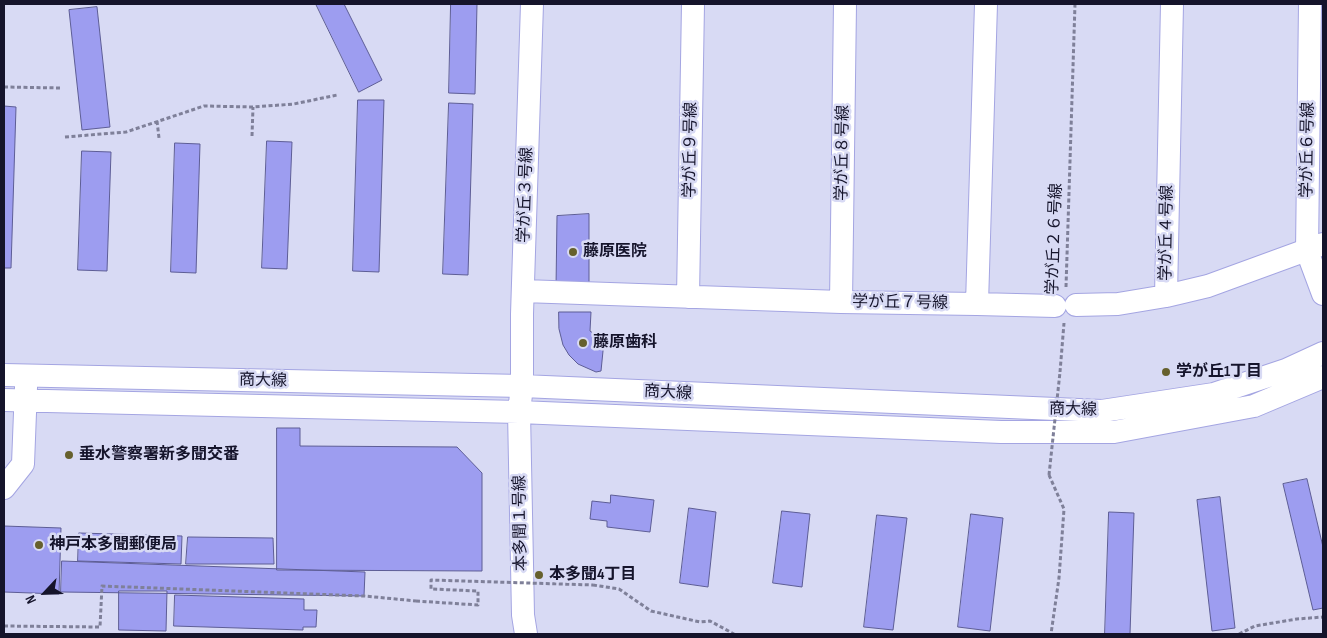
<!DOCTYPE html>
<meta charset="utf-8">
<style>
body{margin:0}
#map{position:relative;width:1327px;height:638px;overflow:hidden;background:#d8daf4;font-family:"Sofia Sans Condensed",sans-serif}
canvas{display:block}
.frame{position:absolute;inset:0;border:5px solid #15142b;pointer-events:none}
.north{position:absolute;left:20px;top:568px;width:50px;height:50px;-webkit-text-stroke:4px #d8daf4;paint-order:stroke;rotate:245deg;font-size:14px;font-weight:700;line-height:20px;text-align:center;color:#15142b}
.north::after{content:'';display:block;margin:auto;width:18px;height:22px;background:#15142b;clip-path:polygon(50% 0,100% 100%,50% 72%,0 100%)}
</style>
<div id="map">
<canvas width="1327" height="638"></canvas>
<div class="frame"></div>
<div class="north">N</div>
</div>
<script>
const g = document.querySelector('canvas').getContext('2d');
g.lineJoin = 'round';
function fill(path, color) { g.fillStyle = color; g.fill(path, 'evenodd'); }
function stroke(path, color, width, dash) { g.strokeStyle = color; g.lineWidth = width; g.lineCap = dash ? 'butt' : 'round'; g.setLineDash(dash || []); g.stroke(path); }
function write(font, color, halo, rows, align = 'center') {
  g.font = font + ' "Sofia Sans Condensed","Noto Sans JP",sans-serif'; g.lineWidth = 5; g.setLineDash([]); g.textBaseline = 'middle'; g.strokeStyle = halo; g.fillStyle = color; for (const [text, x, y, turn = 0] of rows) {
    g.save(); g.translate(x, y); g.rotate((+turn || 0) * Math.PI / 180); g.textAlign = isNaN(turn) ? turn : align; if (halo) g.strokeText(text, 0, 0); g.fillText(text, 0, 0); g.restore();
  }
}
const building = new Path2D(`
 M316,4h28l38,76 -23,12z
 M451,4h26l-2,90 -26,-1z
 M97,7l13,120 -28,3 -13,-120z
 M358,100h26l-5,172 -26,-1z
 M449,103l24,1 -5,171 -25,-1z
 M4,106l12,1 -5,161h-7z
 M267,141l25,1 -5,127 -25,-1z
 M175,143l25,1 -4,129 -25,-1z
 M82,151l29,1 -4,119 -29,-1z
 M589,214v76l-33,-2 1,-72z
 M559,312h32l-1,19 14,10 -3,30 -5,1 -18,-8 -9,-9 -6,-10 -4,-16z
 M277,428h23v18l157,1 25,26v98l-205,-1z
 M1307,479l16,68v61l-10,2 -30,-126z
 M611,495l43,5 -4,32 -43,-5v-6l-17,-2 2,-18 18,2z
 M1220,497l15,131 -23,3 -15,-131z
 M689,508l27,4 -8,75 -28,-4z
 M782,511l28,3 -8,73 -29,-4z
 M1109,512l25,1 -4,121h-25z
 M971,514l32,4 -13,113 -32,-4z
 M877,515l30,3 -14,112 -29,-3z
 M4,526l57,2 -2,66 -55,-2z
 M79,533l103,3 -1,28 -103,-3z
 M188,537l85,1 1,26h-88z
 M62,561l303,11 -1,24 -303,-4z
 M119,591h48l-1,40 -47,-1z
 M175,595l129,4v11h13l-1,17h-13v3l-129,-4z`);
fill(building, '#9d9df0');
stroke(building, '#5d5d95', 1);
const minor = new Path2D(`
 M1172,4l-6,292 42,-10 115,-42
 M1310,4l-3,247 16,43
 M523,291l318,11 136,2 9,-300
 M688,297l5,-293
 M841,302l4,-298
 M977,304l78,2
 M1076,305l42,-1 48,-8
 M4,375l518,11 580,25 112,-17 72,-24 37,-17
 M4,400l515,12 482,20h113l140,-26 69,-29
 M4,488l19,-24 3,-77
 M526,634l-3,-19 -4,-203 3,-26v-72l10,-310`);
stroke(minor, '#a4a5e2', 24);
stroke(new Path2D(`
 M4,87l58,1
 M157,121l2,17
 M252,136l1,-29
 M65,137l61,-5 78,-26 49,1 41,-3 43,-9
 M1066,287l9,-283
 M1060,372l4,-49
 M1049,475l15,34 -5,69 -8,56
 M593,585l26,4 32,22 49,11 10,-1 24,13
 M4,626l96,1 2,-41 262,10 52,5
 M1239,634l16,-8 42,-7 26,-2`), '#7f8099', 3, [4, 2.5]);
stroke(minor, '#fff', 22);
stroke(new Path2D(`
 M1049,475l11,-103
 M416,601l62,4v-14l-47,-2v-9l162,5`), '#7f8099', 3, [4, 2.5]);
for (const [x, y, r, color] of [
 [573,252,5,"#66602d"],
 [583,343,5,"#66602d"],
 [1166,372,5,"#66602d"],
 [69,455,5,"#66602d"],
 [39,545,5,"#66602d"],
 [539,575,5,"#66602d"]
]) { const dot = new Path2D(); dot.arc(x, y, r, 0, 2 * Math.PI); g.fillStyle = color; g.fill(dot); stroke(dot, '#d8daf4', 2); }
write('16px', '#15142b', '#d8daf4', [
 ["学が丘９号線",691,150,-89],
 ["学が丘６号線",1308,150,-89],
 ["学が丘８号線",843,153,-89],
 ["学が丘３号線",526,195,-88],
 ["学が丘４号線",1167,233,-89],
 ["学が丘２６号線",1055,239,-88],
 ["学が丘７号線",900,303,1],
 ["商大線",263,381,1],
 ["商大線",668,393,3],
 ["商大線",1073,410,1],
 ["本多聞１号線",521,523,-91]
]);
write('bold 16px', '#15142b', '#d8daf4', [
 ["藤原医院",583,252],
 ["藤原歯科",593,343],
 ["学が丘1丁目",1176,372],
 ["垂水警察署新多聞交番",79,455],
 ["神戸本多聞郵便局",49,545],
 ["本多聞4丁目",549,575]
], 'left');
</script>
